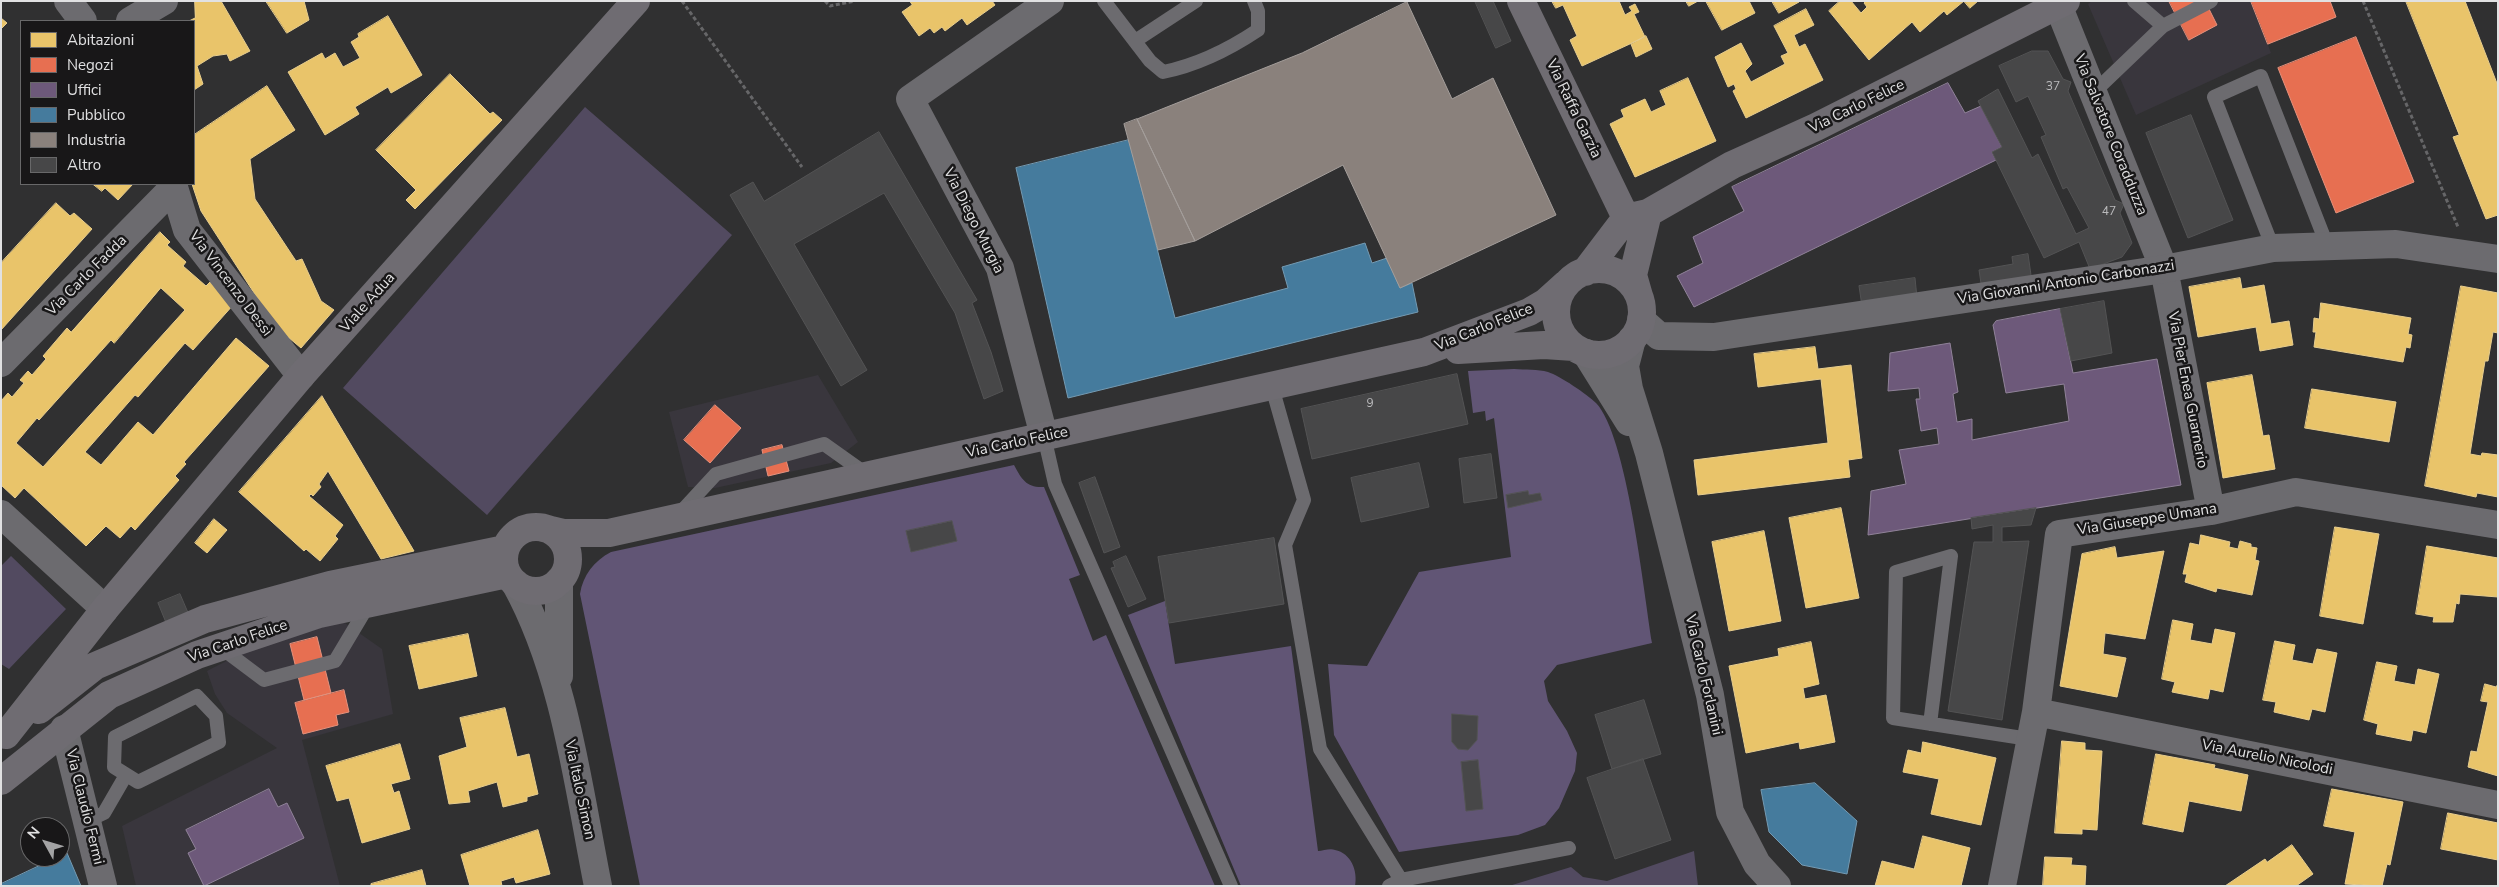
<!DOCTYPE html>
<meta charset="utf-8">
<style>
body{margin:0}
#map{position:relative;width:2499px;height:887px;overflow:hidden;background:#303031;font-family:"Nunito Sans",sans-serif}
canvas{display:block}
.frame{position:absolute;inset:0;border:2px solid #e1e1e2;pointer-events:none}
.legend{position:absolute;left:20px;top:20px;width:175px;height:165px;box-sizing:border-box;background:#181718;border:1px solid #686869;margin:0;padding:6px 9px;list-style:none;font-size:15px;color:#e1e1e2}
.legend li{display:flex;align-items:center;gap:10px;height:25px}
.legend b{width:25px;border:1px solid #686869}
.north{position:absolute;left:20px;top:817px;width:50px;height:50px;box-sizing:border-box;background:#181718;border:1px solid #686869;border-radius:50%;rotate:309deg;font-size:14px;font-weight:700;line-height:20px;text-align:center;color:#e1e1e2}
.north::after{content:'';display:block;margin:auto;width:18px;height:22px;background:#a3a3a4;clip-path:polygon(50% 0,100% 100%,50% 72%,0 100%)}
</style>
<div id="map">
<canvas width="2499" height="887"></canvas>
<div class="frame"></div>
<ul class="legend">
<li><b style="height:14px;background:#e9c46a"></b>Abitazioni</li>
<li><b style="height:14px;background:#e76f51"></b>Negozi</li>
<li><b style="height:14px;background:#6d597a"></b>Uffici</li>
<li><b style="height:14px;background:#457b9d"></b>Pubblico</li>
<li><b style="height:14px;background:#8a817c"></b>Industria</li>
<li><b style="height:14px;background:#474748"></b>Altro</li>
</ul>
<div class="north">N</div>
</div>
<script>
const g = document.querySelector('canvas').getContext('2d');
g.lineJoin = 'round';
function fill(path, color) { g.fillStyle = color; g.fill(path, 'evenodd'); }
function stroke(path, color, width, dash) { g.strokeStyle = color; g.lineWidth = width; g.lineCap = dash ? 'butt' : 'round'; g.setLineDash(dash || []); g.stroke(path); }
function write(font, color, halo, rows, align = 'center') {
  g.font = font + ' "Nunito Sans",sans-serif'; g.lineWidth = 5; g.setLineDash([]); g.textBaseline = 'middle'; g.strokeStyle = halo; g.fillStyle = color; for (const [text, x, y, turn = 0] of rows) {
    g.save(); g.translate(x, y); g.rotate((+turn || 0) * Math.PI / 180); g.textAlign = isNaN(turn) ? turn : align; if (halo) g.strokeText(text, 0, 0); g.fillText(text, 0, 0); g.restore();
  }
}
fill(new Path2D(`
 M2092,1h159l20,52 -135,62 -48,-111z
 M818,375l40,67 -27,21 -116,25 -27,-1 -19,-75z
 M342,621l40,28 11,65 -91,26 38,146h-204l-14,-60 155,-78 -50,-35 -12,-19 -8,-23 39,-20z`), '#39363d');
fill(new Path2D(`
 M585,107l147,128 -245,280 -144,-127z
 M11,556l55,53 -57,60 -8,-5v-98z
 M1694,851l4,35h-189l62,-19 12,10 24,4z`), '#524a60');
fill(new Path2D(`
 M1514,369c11,1 24,0 34,3 12,4 39,22 48,31 31,32 48,190 56,240l-95,22 -13,16 4,20 19,30 10,22 -2,18 -16,37 -14,17 -27,10 -119,17 -65,-117 -6,-71 39,2 52,-94 92,-15 -17,-139 -8,3 -1,-10 -12,2 -5,-42z
 M1014,465c8,15 13,23 30,22l36,88 -11,4 24,62 13,-6 109,251h-575l-60,-292c3,-19 14,-33 31,-42z
 M1165,601l10,63 116,-18 27,205c5,0 12,-3 17,-1 16,3 23,21 20,36h-114l-113,-271z`), '#615575');
const homes = new Path2D(`
 M195,1h26l29,50 -20,10 -3,-7 -14,2 -16,10 6,18 -9,6v-69h-5l6,-3z
 M266,1h38l5,19 -22,13z
 M910,1h82l3,4 -28,20 -5,-7 -17,13 -3,-4 -8,6 -4,-5 -11,8 -17,-24 10,-7z
 M1552,1h67l6,14 7,-4 -3,-4 6,-3 4,8 -5,2 11,23 -63,29 -12,-26 7,-4 -14,-31 -7,3z
 M1686,1h12l-9,5z
 M1706,1h43l6,12 -33,17z
 M1772,1h26l1,1 -20,11z
 M1840,1h11l10,12 6,-6 -3,-4 2,-2h98l-17,14 -3,-4 -24,21 -8,-10 -43,38 -40,-49z
 M1964,1h14l-8,7z
 M2406,1h59l33,85v129l-12,4 -33,-82 6,-2z
 M1806,9l8,16 -20,10 5,12 6,-3 18,36 -77,38 -13,-27 3,-2 -2,-5 -6,3 -13,-30 26,-14 11,21 -7,7 6,11 34,-18 -4,-8 7,-3 -14,-27z
 M388,16l34,59 -31,18 -3,-6 -33,20 4,7 -34,21 -37,-63 34,-19 3,6 10,-6 8,14 17,-9 -9,-16 8,-5 -1,-3z
 M1,18l6,5 -6,6z
 M1646,36l6,13 -16,8 -5,-13z
 M450,74l40,40 3,-2 9,8 -87,89 -9,-9 10,-10 -40,-40z
 M1688,78l28,63 -81,36 -25,-53 14,-7 -3,-7 24,-11 6,13 15,-7 -6,-14z
 M267,86l28,44 -45,29 5,40 41,62 6,-2 19,42 13,9 -33,38 -25,-21 -75,-116 -9,-27 2,-49z
 M93,184h40l-15,16 -13,-12 -3,3z
 M56,203l14,13 4,-3 18,16 -91,101v-67z
 M160,232l10,10 -3,3 19,17 -3,4 23,20 4,-4 24,22 -41,46 -8,-7 -47,54 -3,-2 -50,57 16,13 37,-43 15,13 83,-97 33,28 -85,96 2,2 -11,12 4,4 -44,50 -4,-4 -11,12 -14,-12 -20,20 -62,-58 -9,10 -14,-13v-84l7,-8 4,4 12,-14 -4,-3 8,-9 4,4 14,-16 -3,-3 24,-28 4,4zM161,288l24,22 -142,157 -27,-24 21,-25 2,2 72,-80 3,3z
 M2240,278l2,11 22,-4 7,39 18,-3 4,24 -33,6 -4,-24 -58,10 -9,-50z
 M2461,286l37,7v40l-5,-1 -5,29h-3l-15,93 11,2 1,-3 16,2v42l-21,-4 -1,4 -51,-11z
 M2321,303l90,15 -3,16 4,1 -2,13 -4,-1 -3,15 -89,-15 2,-15h-3l1,-14 5,1z
 M1815,347l3,22 33,-4 11,93 -14,2 2,17 -152,18 -4,-35 134,-17 -7,-64 -63,8 -4,-33z
 M2252,375l11,61 6,-1 6,34 -52,9 -16,-95z
 M2312,389l84,13 -7,40 -84,-14z
 M322,396l92,155 -33,8 -53,-88 -9,13 2,3 -8,9 -2,-2 -2,2 34,29 -8,11 3,3 -18,22 -14,-12 -2,2 -65,-59z
 M1841,508l18,90 -53,10 -17,-90z
 M214,519l13,11 -20,23 -12,-10z
 M2335,527l44,7 -16,90 -43,-8z
 M1764,531l17,90 -52,10 -17,-89z
 M2201,535l29,7 -1,5 9,2 2,-8 11,3v3l6,1 -2,12 4,1 -7,34 -35,-7 -1,4 -31,-10 2,-8h-4l7,-31 9,2z
 M2427,546l71,12v39l-38,-3 -1,10 -3,-1 -3,19h-20l1,-5 -18,-3z
 M2115,547l2,11 47,-7 -19,88 -40,-6 -2,21 23,4 -9,39 -57,-11 22,-132z
 M2173,620l20,4 -3,16 22,4 3,-15 20,4 -12,59 -13,-3 -2,10 -36,-7 3,-10 -13,-3z
 M468,634l9,42 -58,13 -10,-43z
 M2275,641l20,4 -3,15 21,4 4,-15 20,4 -12,59 -13,-3 -3,11 -35,-8 2,-10 -13,-2z
 M1811,642l8,42 -16,4 2,11 21,-4 9,47 -35,7 -1,-7 -53,11 -17,-87 50,-10 -1,-7z
 M2377,662l20,4 -3,15 21,4 3,-16 21,5 -13,59 -13,-3 -2,11 -35,-7 2,-10 -14,-4z
 M2485,684l11,3 2,-3v92l-30,-9 3,-16 6,1 11,-50 -7,-1z
 M505,708l12,49 12,-3 9,40 -11,3v4l-24,6 -6,-25 -29,9 2,11 -21,2 -10,-48 28,-9 -7,-29z
 M2062,741l23,2v7l17,1 -5,79 -15,-1v5l-27,-1z
 M1923,742l73,16 -15,67 -50,-11 8,-35 -36,-7 5,-22 13,3z
 M400,744l10,35 -19,5 3,9 5,-2 11,38 -48,14 -13,-45 -12,3 -11,-35z
 M2156,754l59,11 -1,3 34,7 -7,36 -52,-10 -6,31 -40,-8z
 M2332,789l71,13 -13,63 -3,-1 -5,22 -37,-2 10,-52 -31,-6z
 M2448,813l50,10v37l-57,-11z
 M538,830l12,44 -34,9 -2,-6 -13,4 1,5h-32l-9,-31z
 M1923,836l47,12 -9,38h-86l7,-25 32,8z
 M2292,845l21,29 -17,12h-71l40,-27 2,3z
 M2045,857l27,1 -1,7 15,1 -1,20h-42z
 M422,870l4,16h-55v-2z`);
fill(homes, '#e9c46a');
stroke(homes, '#e7cd8e', 1);
const shops = new Path2D(`
 M2169,1h36l12,24 -28,15z
 M2251,1h79l6,16 -68,27z
 M2356,37l58,145 -78,31 -58,-145z
 M715,405l26,23 -31,35 -26,-23z
 M782,445l7,26 -21,5 -6,-26z
 M317,637l14,56 -27,7 -14,-56z
 M344,690l5,22 -13,3 2,10 -35,9 -8,-31z`);
fill(shops, '#e76f51');
stroke(shops, '#e5917c', 1);
const offices = new Path2D(`
 M1948,83l17,30 16,-7 21,41 -10,5 4,8 -302,147 -17,-31 26,-13 -10,-26 51,-26 -12,-24z
 M2060,309l13,64 84,-14 24,126 -313,50 3,-44 35,-7 -7,-34 40,-6 -2,-16 -16,3 -5,-32h4l-1,-11 -31,3 2,-38 60,-10 8,49 -5,2 4,28 15,-3v21l97,-19 -5,-37 -58,9 -13,-68 3,-4z
 M269,789l9,18 9,-4 17,35 -100,48 -16,-33 8,-4 -10,-19z`);
fill(offices, '#6d597a');
stroke(offices, '#908299', 1);
const public = new Path2D(`
 M1129,140l46,178 113,-30 -6,-21 83,-24 7,20 15,-5 13,30 12,-5 6,29 -350,86 -52,-230z
 M1815,783l42,38 -10,53 -45,-9 -33,-33 -8,-42z
 M67,853l14,33h-80v-2z`);
fill(public, '#457b9d');
stroke(public, '#749ab2', 1);
const industry = new Path2D(`
 M1407,2l45,97 41,-21 63,137 -156,73 -57,-123 -148,76 -58,-122 165,-66z
 M1137,119l58,122 -37,9 -34,-126z`);
fill(industry, '#8a817c');
stroke(industry, '#a49e9b', 1);
const building = new Path2D(`
 M1475,1h18l18,40 -15,7z
 M2032,51h16l15,28 8,3 -3,9 47,109 9,4 -4,9 12,30 -10,14 -32,12 -11,-27 -35,16 -52,-106 10,-5 -24,-46 20,-12 34,69 6,-4 38,80 13,-6 -22,-41 -4,2 -22,-52 5,-2 -18,-39 -12,6 -17,-36z
 M2191,115l42,105 -45,18 -42,-105z
 M879,132l98,168 -5,3 19,49 12,39 -19,8 -29,-86 -71,-120 -90,51 73,126 -26,16 -111,-191 23,-13 11,19z
 M2028,254l4,28 -50,8 -3,-20 34,-6 -1,-7z
 M1915,278l2,20 -55,8 -3,-20z
 M2104,301l8,52 -41,8 -11,-52z
 M1457,374l11,50 -156,35 -11,-50z
 M1491,454l6,44 -33,5 -5,-44z
 M1419,463l10,44 -68,15 -10,-44z
 M1095,477l25,70 -16,6 -25,-70z
 M1528,491l1,4 11,-2 2,7 -34,8 -2,-13z
 M2036,508l-5,17 -29,2v15l27,-1 -27,179 -54,-9 26,-169h19v-17l-21,4 -1,-11z
 M952,521l5,20 -46,11 -5,-21z
 M1274,538l10,66 -115,19 -11,-66z
 M1126,556l20,43 -18,8 -17,-39 4,-1 -2,-5z
 M180,594l9,21 -22,10 -9,-22z
 M1644,700l17,54 -49,15 -17,-54z
 M1452,714l26,2 -1,24 -9,10 -10,-1 -6,-7z
 M1643,759l28,81 -56,19 -28,-81z
 M1478,760l5,49 -17,2 -5,-49z`);
fill(building, '#474748');
stroke(building, '#535354', 1);
stroke(new Path2D(`
 M682,1l120,166
 M825,1l5,5 25,-5
 M2363,1l95,226`), '#666668', 3, [4, 2.5]);
stroke(new Path2D(`
 M1104,1l46,60 13,11c35,-7 65,-22 95,-42v-19l-4,-10
 M2134,1l29,25 48,-25
 M1135,41l61,-40
 M2093,93l70,-67
 M2273,248l-59,-151 47,-21 66,169
 M1272,387l32,113 -19,45 35,204 81,131 -12,6
 M1044,436l11,48 176,402
 M680,513l36,-39 108,-30 45,32
 M220,647l44,33 71,-19 34,-57
 M197,696l19,20 3,26 -81,40 -24,-15 1,-30z
 M1930,724l21,-168 -55,16 -3,146 136,21
 M87,821l17,-8 22,-38
 M1401,880l168,-32`), '#6c6b6f', 14);
stroke(new Path2D(`
 M68,1l15,20
 M2058,5l106,264 47,242
 M130,21l34,-20
 M173,184l14,46 114,146
 M1632,339l-7,27 4,23 20,64 61,242 20,117 27,52 20,22
 M1586,353l43,69
 M1,363l172,-175
 M1044,436l-44,-168 -90,-169 140,-98
 M1,514l104,95
 M2036,712l462,93
 M64,729l39,157
 M2002,886l34,-174 23,-178 152,-23 85,-19 202,33`), '#6c6b6f', 28);
stroke(new Path2D(`
 M1641,320l18,16 55,1 450,-68 109,-21 123,-4 102,15
 M515,583c50,90 63,203 83,303
 M559,676v-95`), '#6c6b6f', 28);
stroke(new Path2D(`
 M1521,1l105,217
 M1556 312a43 43 0 1 1 86 0a43 43 0 1 1-86 0Z
 M1585,272l41,-54 22,-5 84,-48 84,-38 250,-126
 M1639,296l-6,-21 15,-62
 M1458,350l86,-5 30,2
 M504 559a32 32 0 1 1 64 0a32 32 0 1 1-64 0Z
 M543,528l21,5h45l815,-181 105,-40 17,-10 20,-18
 M39,710l56,-44 110,-47 125,-34 175,-36
 M6,735l99,-126 196,-233 335,-375
 M1,781l108,-86 88,-40 122,-41 188,-40`), '#6f6c72', 28);
write('12px', '#bababc', null, [
 ["37",2053,87],
 ["47",2109,212],
 ["9",1370,404]
]);
write('15px', '#e1e1e2', '#181718', [
 ["Via Carlo Felice",1857,107,-26],
 ["Via Raffa Garzia",1573,109,64],
 ["Via Salvatore Coradduzza",2110,135,68],
 ["Via Diego Murgia",973,221,63],
 ["Via Carlo Fadda",87,276,-45],
 ["Via Giovanni Antonio Carbonazzi",2066,283,-9],
 ["Via Vincenzo Dessì",230,284,53],
 ["Viale Adua",368,303,-48],
 ["Via Carlo Felice",1484,328,-22],
 ["Via Pier Enea Guarnerio",2187,390,79],
 ["Via Carlo Felice",1017,443,-12],
 ["Via Giuseppe Umana",2147,520,-9],
 ["Via Carlo Felice",238,642,-19],
 ["Via Carlo Forlanini",1703,675,77],
 ["Via Aurelio Nicolodi",2267,758,11],
 ["Via Italo Simon",579,790,78],
 ["Via Claudio Fermi",84,807,76]
]);
</script>
